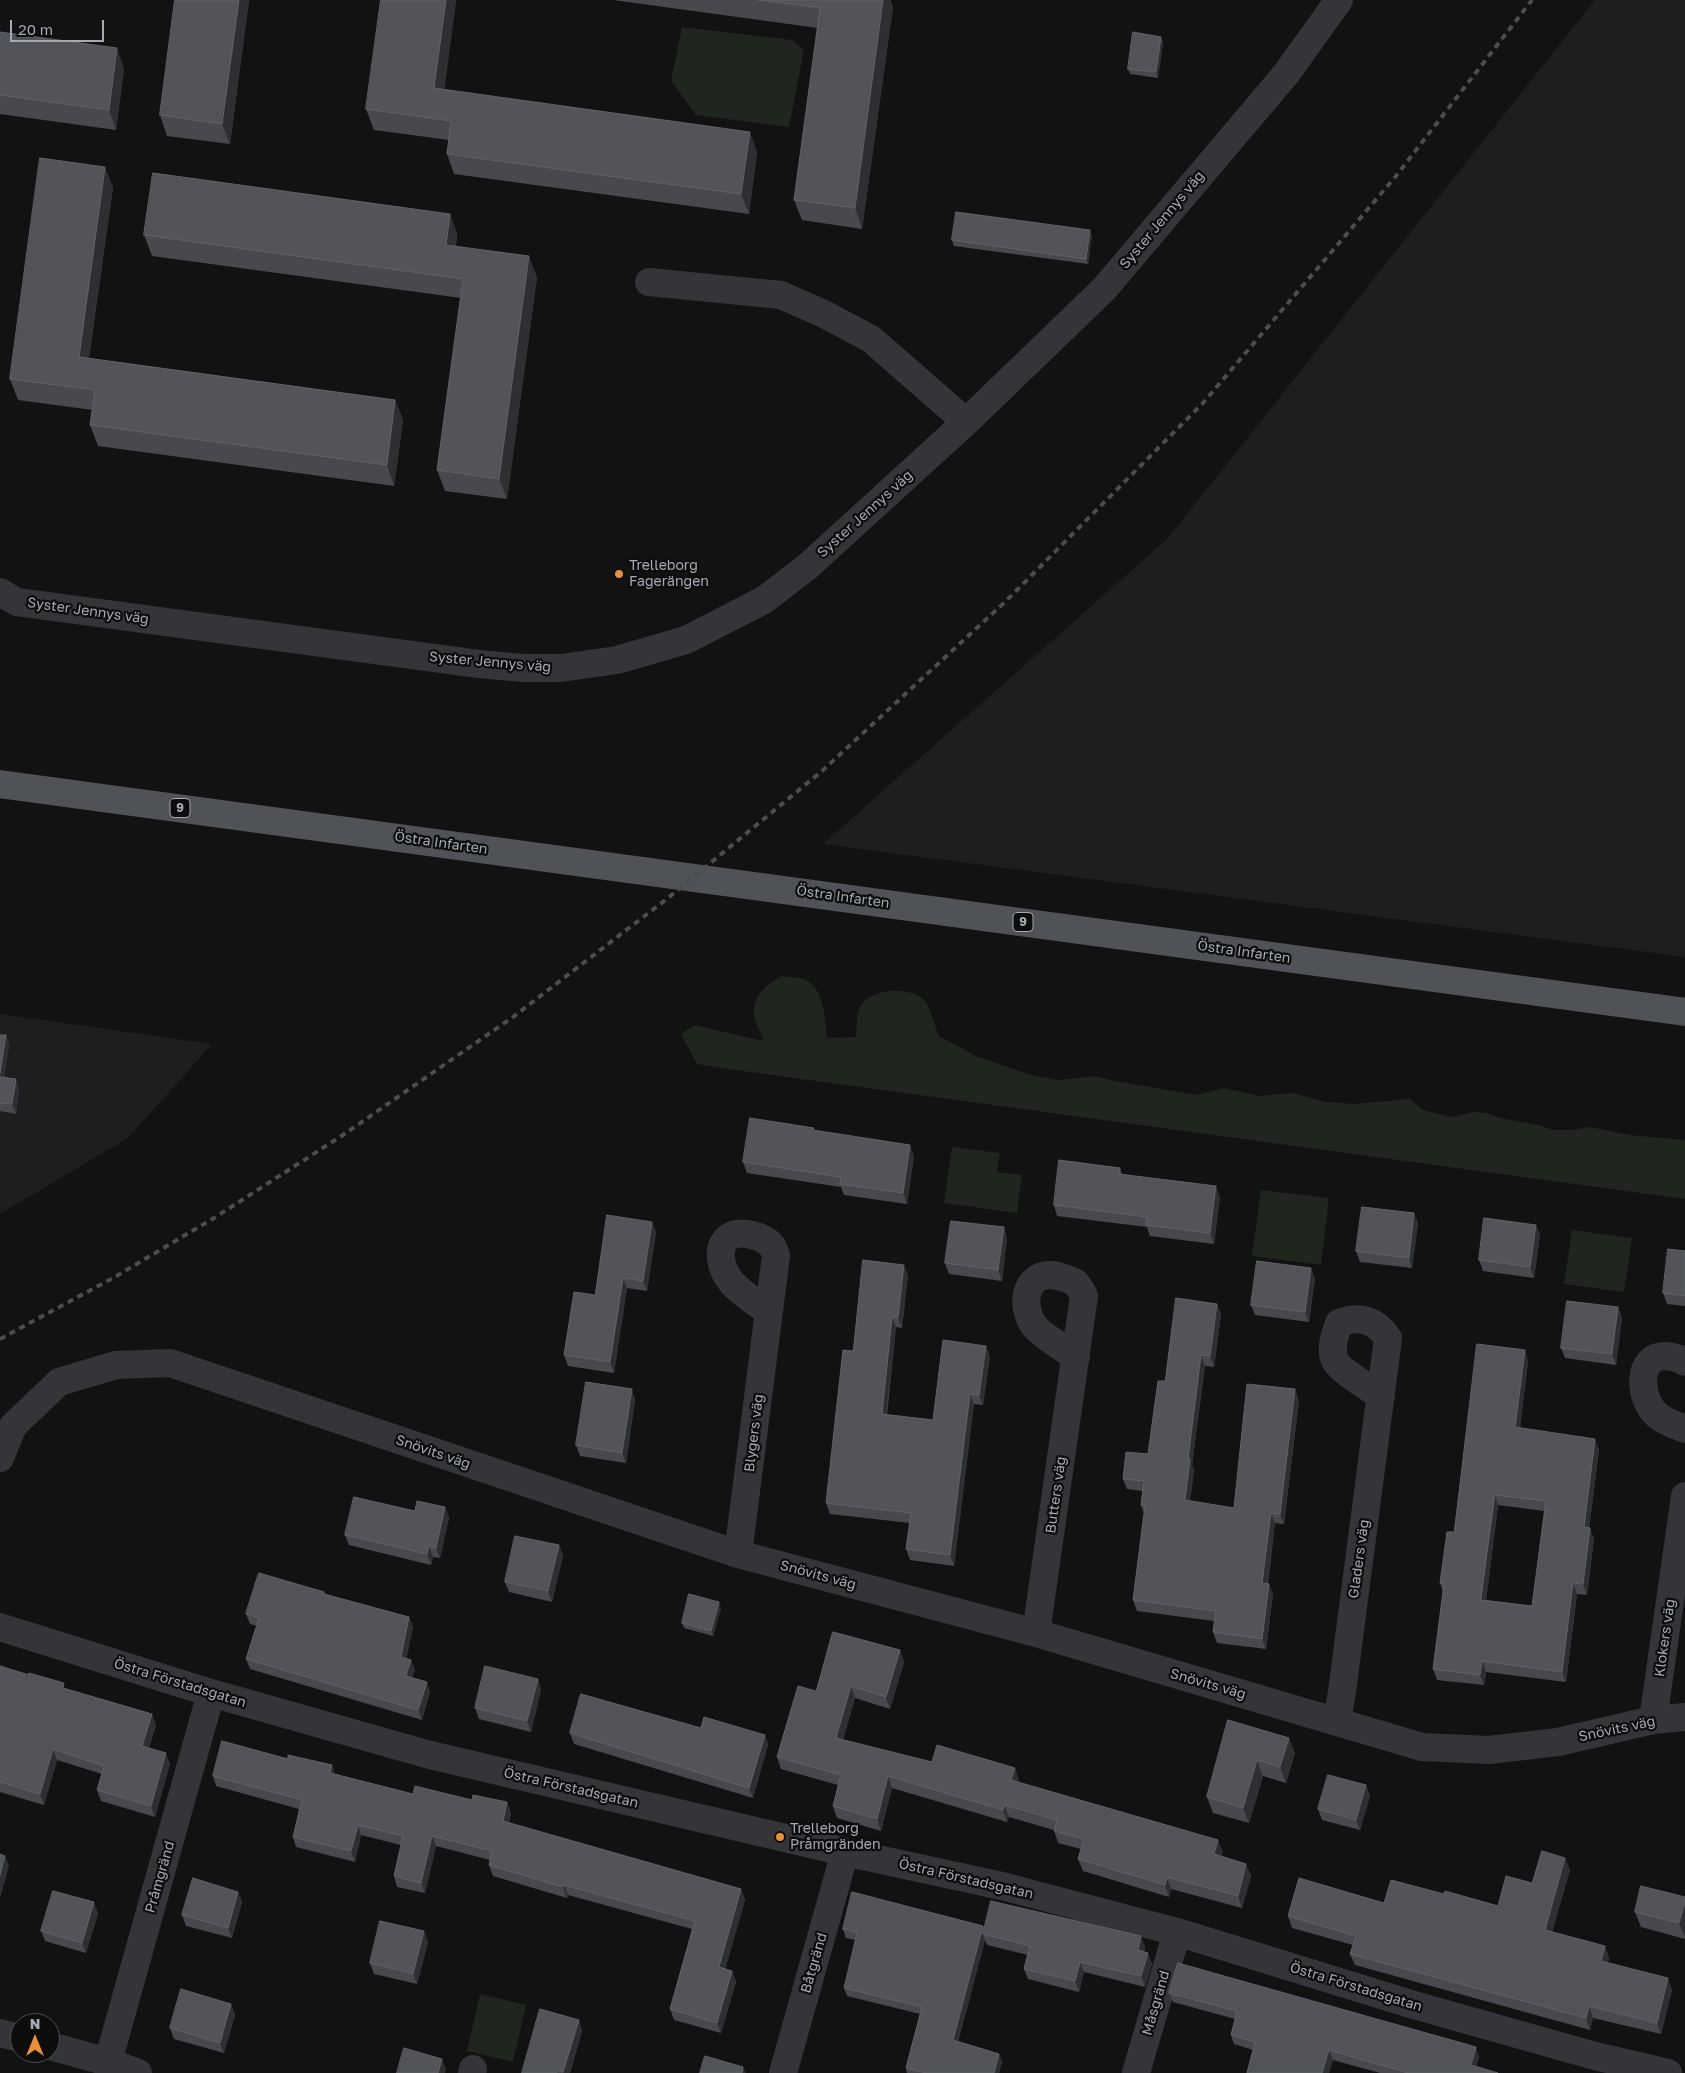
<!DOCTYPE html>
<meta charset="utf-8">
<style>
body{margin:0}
#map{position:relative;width:1685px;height:2073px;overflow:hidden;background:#121213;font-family:"Golos Text",sans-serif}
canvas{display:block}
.north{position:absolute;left:10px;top:2013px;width:50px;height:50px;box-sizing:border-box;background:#0d0d0e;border:1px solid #494c50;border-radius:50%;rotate:0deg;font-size:14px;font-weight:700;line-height:20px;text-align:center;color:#a4abb3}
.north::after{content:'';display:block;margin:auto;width:18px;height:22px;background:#eb9032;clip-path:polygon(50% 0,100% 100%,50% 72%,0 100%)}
.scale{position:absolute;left:10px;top:20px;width:94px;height:22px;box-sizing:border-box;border:2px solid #a4abb3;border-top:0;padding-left:6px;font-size:15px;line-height:18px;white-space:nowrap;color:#a4abb3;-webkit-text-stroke:4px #0d0d0e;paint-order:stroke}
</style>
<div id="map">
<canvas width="1685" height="2073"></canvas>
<div class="north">N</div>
<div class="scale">20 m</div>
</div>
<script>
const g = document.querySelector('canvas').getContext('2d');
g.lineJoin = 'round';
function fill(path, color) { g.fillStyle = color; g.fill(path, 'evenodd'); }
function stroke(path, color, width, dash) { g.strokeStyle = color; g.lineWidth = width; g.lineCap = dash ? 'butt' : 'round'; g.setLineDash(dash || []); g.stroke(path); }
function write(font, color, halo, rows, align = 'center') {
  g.font = font + ' "Golos Text",sans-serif'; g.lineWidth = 4.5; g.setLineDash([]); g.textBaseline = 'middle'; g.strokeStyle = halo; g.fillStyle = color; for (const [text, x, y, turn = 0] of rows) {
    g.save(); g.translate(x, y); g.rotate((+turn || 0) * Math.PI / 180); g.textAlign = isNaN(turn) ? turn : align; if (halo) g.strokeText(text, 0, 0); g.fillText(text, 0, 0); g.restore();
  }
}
fill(new Path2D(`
 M1595,0h90v957l-862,-113 345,-306z
 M0,1014l212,30 -84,94 -128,76z`), '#1e1e20');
fill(new Path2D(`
 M682,27l110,13 12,10 -15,77 -93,-12 -25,-34z
 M782,976c7,1 17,1 24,4 19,10 19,40 21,58l29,-1c1,-9 0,-22 4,-30 10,-19 51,-22 65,-6 4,4 11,28 14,35l39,21 53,18 27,5 38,-4 14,4 86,15 28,-7 35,8 34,-3 33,9 29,2 55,-5 13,11 29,7 21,-5 14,1 13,5 38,7 15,5h20l17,-3 39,8 56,5v59l-957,-130 -31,-5 -16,-30 14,-9 68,16c-1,-8 -6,-14 -8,-22 -5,-21 11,-35 27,-43z
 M952,1147l48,6 -3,19 25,3 -5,38 -73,-10z
 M1261,1190l68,8 -8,67 -69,-9z
 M1572,1230l60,8 -8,54 -60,-8z
 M480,1994l46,11 -13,57 -46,-11z`), '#1e261e');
stroke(new Path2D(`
 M649,282l132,13 43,19 47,25 95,83
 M0,592l17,10 462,62 45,4h37l56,-8 69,-20 78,-40 43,-33 159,-145 138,-133 182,-215 53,-74
 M1685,1362c-5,-4 -12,-5 -18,-6 -32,-2 -28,44 -10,59 7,7 19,10 28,14
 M0,1458l13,-32 46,-44 57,-17 54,-2 568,191 298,79 386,114 67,3 69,-8 95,-22 32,-3
 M738,1554l38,-298c-1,-3 -2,-8 -4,-10 -8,-10 -33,-17 -43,-9 -15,11 -7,34 3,46 10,11 25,20 37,29
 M0,1627l211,66 219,62 415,97 157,34 175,46 237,73 181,51 73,17
 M1036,1633l48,-337c-2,-4 -5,-9 -8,-13 -4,-3 -12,-5 -18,-7 -31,-7 -39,26 -25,48 5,9 33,26 43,33
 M1653,1720l32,-224
 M1337,1721l5,-29 46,-354c-12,-18 -29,-23 -49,-15 -4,11 -10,28 -3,39 5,9 35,27 45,34
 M0,2033l20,5
 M50,2046l58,16 30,11
 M108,2062l103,-369
 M472,2073l1,-4
 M783,2073l62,-221
 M1136,2073l41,-141`), '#333538', 28);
stroke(new Path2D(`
 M0,784l1685,228`), '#4f5257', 28);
stroke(new Path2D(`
 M0,1339l113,-61 101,-60 129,-83 170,-118 155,-119 154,-127 184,-170 197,-198 193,-227 136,-176`), '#4a4d51', 4, [6, 5]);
fill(new Path2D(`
 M175,0h74l-19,144 -63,-8 -7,-21z
 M456,0l-12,90 313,62 -8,62 -295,-40 -7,-20 2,-14 -75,-10 -8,-21z
 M613,0h277l3,7 -31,222 -60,-9 -8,-20 24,-172z
 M0,32l124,37 -8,61 -116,-16z
 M1161,37l2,5 -5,36 -28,-4 -2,-5z
 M113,187l-24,171 306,42 8,20 -9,66 -296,-40 -8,-21 3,-15 -75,-10 -8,-21z
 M450,214l7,20 -1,12 81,31 -30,222 -62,-8 -8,-21 24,-172 -309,-42 -8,-21z
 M1092,235l-4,29 -134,-18 -2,-6z
 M0,1035h6l3,10 -5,33 15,11 -3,25 -16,-3z
 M814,1128v2l100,26 -7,48 -63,-9 -3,-8 -94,-14 -4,-11z
 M1120,1168l2,6 98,23 -6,47 -64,-8 -3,-9 -90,-11 -3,-11z
 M1414,1213l4,11 -6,44 -52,-6 -4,-11z
 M652,1222l4,11 -9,58 -20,-3 -13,85 -46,-7 -4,-11 31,-60z
 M1536,1225l4,10 -6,43 -51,-7 -4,-11z
 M1004,1227l3,11 -5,43 -53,-7 -4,-11z
 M1685,1251v55l-18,-2 -4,-11z
 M908,1275l-6,53 -6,-1 -9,88 46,5 57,-64 -7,49 -9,-1 -20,162 -44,-6 -4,-11 4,-26 -80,-9 -4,-11 27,-152z
 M1315,1278l-6,44 -54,-7 -4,-10z
 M1217,1304l4,10 -7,53 -9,-1 -13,99 2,5 -4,31 44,7 65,-108 -15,124 -9,-1 -7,61 5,10 -7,55 -49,-6 -4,-11 1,-11 -77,-10 -4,-11 11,-87 -3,-8 2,-14 -16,-2 -4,-10 25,-25 17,-73z
 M1618,1307l4,11 -6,47 -51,-7 -4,-10z
 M1528,1361l-8,67 79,21 -10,79 5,11 -7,56 -10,-1 -11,88 -80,-10 -2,13 -47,-5 -4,-11 10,-78 -3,-8 14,-51zM1498,1505l46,6 -12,95 -46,-6z
 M635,1400l-9,63 -46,-7 -4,-11z
 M445,1507l4,11 -9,40 -7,-1 -2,8 -82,-20 -4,-10 70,-24z
 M559,1545l4,11 -11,46 -43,-10 -4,-10z
 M325,1595l84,22 4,10 -7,32 5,1 4,10 -3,8 18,14 -8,28 -172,-51 -4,-10 11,-33 -7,-2 -4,-10z
 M721,1608l-8,28 -29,-8 -2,-5z
 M900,1650l4,12 -14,47 -35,-11 -12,42 89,22 87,18v2l204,70 -2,4 25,8 5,12 -9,32 -71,-19 -2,8 -86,-26 -5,-12 3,-10 -23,-6 -4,-13 -45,-13 -2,5 -115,-34 -11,43 -44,-13 -4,-12 5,-21 -57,-16 -4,-12 39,-66z
 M0,1666l66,23 90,36 -7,23 21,16 -15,53 -54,-16 -4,-11 5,-16 -45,-14 -13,45 -44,-13z
 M538,1679l3,11 -10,42 -52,-13 -4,-11z
 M1228,1720l67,33 -9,30 -23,-7 -14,47 -36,-10 -6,-16z
 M570,1733l195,2 3,10 -15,53 -179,-54z
 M336,1774l77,20 59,6 35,2 4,11 -2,10 232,66 4,11 -20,69 7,2 4,11 -15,51 -47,-13 -4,-11 22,-80 -124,-34 -1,3 -74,-22 -4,-11 1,-5 -54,-14 -11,47 -28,-6 -3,-11 7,-31 -40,-10 -6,27 -59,-15 -3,-10 6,-28 -83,-23 -3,-10z
 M1366,1785l4,11 -10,34 -38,-10 -4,-11z
 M1570,1870l-18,62 53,14 4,12 -1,5 64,27 -11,44 -68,-16 -3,12 -235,-65 -5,-11 3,-9 -61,-17 -4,-12 156,-22 54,12 34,-23z
 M238,1892l4,10 -10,36 -46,-12 -4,-11z
 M1685,1897v42l-44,-12 -6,-15z
 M98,1913l-12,40 -41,-12 -4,-10z
 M983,1926l1,3 161,18 -1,5 8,12 -7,23 -61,-15 -5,20 -51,-13 -4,-10 4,-14 -41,-10 -2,-5 -27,102 41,12 3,8 -3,11h-92l-1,-5 14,-54 -73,-18 -3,-8 12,-48 -10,-2 -3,-9z
 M424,1931l4,11 -11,42 -43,-10 -4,-11z
 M1169,1993l310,63 -3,11 22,6h-118l-47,-13 -4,13h-82l6,-23 -19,-6 -3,-9 4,-16 -62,-17z
 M231,2004l4,11 -11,38 -50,-14 -4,-11z
 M579,2020l3,11 -12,42h-48z`), '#48494e');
fill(new Path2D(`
 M239,0h10l-19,144 -8,-20z
 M446,0h10l-14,109 -8,-21z
 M883,0h7l3,7 -31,222 -7,-21z
 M1161,37l2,5 -5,36 -2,-6z
 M117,48l7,21 -8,61 -7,-20z
 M750,132l7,20 -8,62 -8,-20z
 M105,167l8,20 -27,190 -7,-20z
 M450,214l7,20 -4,31 -7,-20z
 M1090,230l2,5 -4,29 -2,-5z
 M529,256l8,21 -30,222 -8,-20z
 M395,400l8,20 -9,66 -7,-21z
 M6,1035l3,10 -6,41 -3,-8v-5z
 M16,1079l3,10 -3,25 -4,-10z
 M910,1145l4,11 -7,48 -4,-11z
 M1216,1186l4,11 -6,47 -4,-11z
 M1414,1213l4,11 -6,44 -3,-10z
 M652,1222l4,11 -9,58 -4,-10z
 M1536,1225l4,10 -6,43 -4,-11z
 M1004,1227l3,11 -5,43 -4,-11z
 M904,1265l4,10 -6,53 -4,-11z
 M1311,1268l4,10 -6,44 -4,-10z
 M623,1278l4,10 -13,85 -4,-11z
 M1217,1304l4,10 -7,53 -4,-11z
 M1618,1307l4,11 -6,47 -4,-11z
 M892,1317l4,10 -11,98 -3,-11z
 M986,1346l4,10 -7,49 -4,-10z
 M1525,1350l3,11 -9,77 -4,-11z
 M1201,1355l4,11 -13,99 2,5 -5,41 -4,-11 3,-41z
 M632,1389l3,11 -9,63 -4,-10z
 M1295,1389l4,11 -15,124 -4,-10z
 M970,1394l4,10 -20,162 -4,-11z
 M1595,1439l4,10 -11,89 -4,-11z
 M1495,1495l3,10 -13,105 -4,-10z
 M445,1507l4,11 -9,40 -4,-10z
 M1271,1513l4,10 -9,71 -4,-11z
 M1590,1528l4,11 -7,56 -4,-11z
 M559,1545l4,11 -11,46 -4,-11z
 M429,1546l4,11 -2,8 -4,-11z
 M1573,1583l4,11 -11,88 -4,-10z
 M1269,1584l4,10 -7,55 -4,-10z
 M719,1602l2,6 -8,28 -2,-5z
 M409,1617l4,10 -8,40 -4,-10z
 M900,1650l4,12 -14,47 -4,-12z
 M411,1660l4,10 -5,16 -4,-10z
 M1482,1661l4,11 -2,13 -4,-10z
 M538,1679l3,11 -10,42 -4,-11z
 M427,1682l3,10 -8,28 -4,-10z
 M851,1686l4,12 -15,52 -4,-12z
 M152,1714l4,11 -10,31 -4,-10z
 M765,1735l3,10 -15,53 -4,-10z
 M1289,1738l6,15 -9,30 -6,-16z
 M53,1749l4,11 -13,45 -4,-11z
 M166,1753l4,11 -15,53 -4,-11z
 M1257,1760l6,16 -14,47 -6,-15z
 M332,1765l4,11 -6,-3z
 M1015,1768l4,12 -3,12 -5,-12z
 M888,1776l4,12 -11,43 -4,-12z
 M1366,1785l4,11 -10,34 -4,-10z
 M507,1802l4,11 -5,19 -3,-11z
 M1004,1805l5,12 -2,5 -4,-12z
 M358,1825l3,10 -6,27 -4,-11z
 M432,1836l4,10 -11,47 -4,-10z
 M1218,1840l5,12 -5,14 -4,-12z
 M5,1856l4,10 -9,33v-24z
 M1565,1858l5,12 -21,71 -4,-11z
 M1246,1864l5,12 -9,32 -4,-12z
 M1167,1877l4,12 -2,8 -4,-12z
 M564,1885l4,10 -1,3 -4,-11z
 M741,1889l4,11 -22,78 -4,-11z
 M238,1892l4,10 -10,36 -4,-10z
 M1685,1901v37l-6,-15z
 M94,1902l4,11 -12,40 -4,-10z
 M983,1926l3,9 -3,-1 2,6 -29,109 -3,-9z
 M424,1931l4,11 -11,42 -4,-10z
 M1141,1936l4,11 -3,14 -4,-11z
 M1605,1946l4,12 -4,15 -4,-12z
 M1148,1953l4,11 -7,23 -4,-11z
 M1080,1962l4,10 -5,20 -4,-11z
 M732,1971l4,11 -15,51 -4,-10z
 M1668,1978l4,12 -11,44 -4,-11z
 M231,2004l4,11 -11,38 -4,-10z
 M1589,2006l4,12 -3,12 -4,-12z
 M579,2020l3,11 -12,42h-6l-1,-1z
 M1476,2047l3,9 -5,17 -3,-8z
 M1329,2050l4,10 -4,13h-7z
 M999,2054l3,8 -3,11h-5z
 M442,2059l4,10 -1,4h-7z
 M743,2067l3,6h-4z`), '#2e2f32');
const building = new Path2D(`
 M175,0h64l-17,124 -62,-9z
 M381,0h65l-12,88 316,44 -9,62 -294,-40 4,-33 -85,-12z
 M758,0h125l-28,208 -61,-8 26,-192z
 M0,32l117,16 -8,62 -109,-15z
 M1133,32l28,5 -5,35 -28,-3z
 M40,158l65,9 -26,190 316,43 -8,65 -297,-40 5,-35 -85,-11z
 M153,173l297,41 -4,31 83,11 -30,223 -62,-9 26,-191 -319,-44z
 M956,212l134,18 -4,29 -134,-19z
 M0,1035h6l-6,38z
 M0,1077l16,2 -4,25 -12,-1z
 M750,1118l64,10 -1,2 97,15 -7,48 -63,-9 1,-7 -98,-15z
 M1059,1160l61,8 -1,6 97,12 -6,47 -64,-8 1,-8 -93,-12z
 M1362,1207l52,6 -5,45 -53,-7z
 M607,1215l45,7 -9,59 -20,-3 -13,84 -46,-7 10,-63 21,3z
 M1484,1218l52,7 -6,42 -51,-7z
 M951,1221l53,6 -6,43 -53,-7z
 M1668,1249l17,2v45l-22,-3z
 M863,1260l41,5 -6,52h-6l-10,97 51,6 10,-80 43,6 -7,49 -9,-1 -20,161 -44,-6 5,-36 -85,-10 17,-153 10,1z
 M1257,1261l54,7 -6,44 -54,-7z
 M1176,1298l41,6 -7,52 -9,-1 -13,104h2l-5,41 49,8 13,-124 48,5 -15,125 -9,-1 -9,70 7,1 -7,55 -49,-7 3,-21 -83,-11 12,-94 -4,-1 3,-24 -21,-2 3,-27 22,2 10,-73h7z
 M1567,1301l51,6 -6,47 -51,-6z
 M1477,1344l48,6 -10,77 80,12 -11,88 6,1 -7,56 -10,-1 -11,89 -80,-11 -2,14 -47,-6 11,-85 -4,-1 7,-51h7zM1495,1495l51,6 -14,105 -51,-6z
 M586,1382l46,7 -10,64 -46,-8z
 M354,1497l61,14 2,-10 28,6 -9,41 -7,-2 -2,8 -82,-19z
 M515,1536l44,9 -11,46 -43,-9z
 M259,1573l65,19v2l85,23 -8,40 10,3 -5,16 21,6 -9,28 -172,-51 13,-41 -13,-4z
 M689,1594l30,8 -8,29 -29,-8z
 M833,1632l67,18 -14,47 -35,-11 -15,52 96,24 5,-17 78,23 -4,12 207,60 -4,14 32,10 -8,32 -71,-19 -2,8 -87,-26 6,-20 -30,-8 3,-11 -53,-15 -1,5 -115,-34 -11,43 -44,-13 8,-31 -64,-18 21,-71 18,5z
 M0,1666l29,9v-2l35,10 -1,5 89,26 -10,32 24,7 -15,53 -54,-16 7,-24 -51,-17 -13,45 -40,-12z
 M485,1666l53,13 -11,42 -52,-13z
 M581,1694l120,34 3,-11 61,18 -16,53 -179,-55z
 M1228,1720l61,18 -9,29 -23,-7 -14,48 -36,-11z
 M222,1741l66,18v-4l44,10 -2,8 83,21 2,-8 57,14 1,-5 34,7 -4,19 238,68 -22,78 13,4 -15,52 -47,-14 25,-88 -131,-36 -1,2 -74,-22 3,-14 -60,-15 -11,47 -27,-7 9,-40 -45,-11 -7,26 -58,-14 9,-37 -89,-24z
 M1328,1775l38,10 -10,35 -38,-11z
 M1542,1851l23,7 -20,72 60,16 -4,15 67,17 -11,45 -68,-17 -3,12 -236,-64 6,-18 -68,-20 11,-38 85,25 7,-23 53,14 1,-3 53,15 8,-30 26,7z
 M0,1854l5,2 -5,19z
 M193,1878l45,14 -10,36 -46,-13z
 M1641,1886l44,11v4l-6,22 -44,-11z
 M53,1891l41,11 -12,41 -41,-12z
 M852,1892l131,34 -30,114 46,14 -5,19h-68l-20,-5 16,-61 -78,-19 13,-55 -14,-4z
 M991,1901l150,35 -3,14 10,3 -7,23 -61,-14 -5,19 -51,-12 6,-23 -47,-12z
 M380,1921l44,10 -11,43 -43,-11z
 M1178,1963l298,84 -5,18 27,8h-90l-79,-23 -7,23h-75l8,-31 -24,-7 6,-24 -68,-18z
 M181,1989l50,15 -11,39 -50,-15z
 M540,2009l39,11 -16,52 -6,-2 -1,3h-34z
 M404,2048l38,11 -4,14h-41z
 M705,2056l38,11 -1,6h-42z`);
fill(building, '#525459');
stroke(building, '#5f6267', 1);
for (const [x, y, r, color] of [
 [619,574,5,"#eb9032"],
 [780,1837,5,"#eb9032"]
]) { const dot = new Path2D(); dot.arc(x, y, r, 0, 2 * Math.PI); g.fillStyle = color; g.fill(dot); stroke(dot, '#0d0d0e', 2); }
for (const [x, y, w] of [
 [180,808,20],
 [1023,922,20]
]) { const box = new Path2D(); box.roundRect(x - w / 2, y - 9.5, w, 19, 4); g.fillStyle = '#0d0d0e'; g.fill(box); stroke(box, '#a4abb3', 1); }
write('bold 12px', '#a4abb3', null, [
 ["9",180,808],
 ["9",1023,922]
]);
write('14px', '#a4abb3', '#0d0d0e', [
 ["Syster Jennys väg",1162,220,-50],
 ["Syster Jennys väg",865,514,-42],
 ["Syster Jennys väg",88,611,8],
 ["Syster Jennys väg",490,662,5],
 ["Östra Infarten",441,843,8],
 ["Östra Infarten",843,897,8],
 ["Östra Infarten",1244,952,8],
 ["Blygers väg",754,1433,-83],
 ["Snövits väg",433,1452,19],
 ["Butters väg",1056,1495,-82],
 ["Gladers väg",1359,1559,-82],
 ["Snövits väg",818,1575,15],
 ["Klokers väg",1665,1638,-82],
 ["Östra Förstadsgatan",180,1683,17],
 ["Snövits väg",1208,1684,16],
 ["Snövits väg",1617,1729,-12],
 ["Östra Förstadsgatan",571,1788,13],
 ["Pråmgränd",160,1877,-74],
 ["Östra Förstadsgatan",966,1879,13],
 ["Båtgränd",814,1963,-74],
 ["Östra Förstadsgatan",1356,1987,17],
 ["Måsgränd",1156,2003,-74]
]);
write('14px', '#a4abb3', '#0d0d0e', [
 ["Trelleborg",629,566],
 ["Fagerängen",629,582],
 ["Trelleborg",790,1829],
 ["Pråmgränden",790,1845]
], 'left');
</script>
